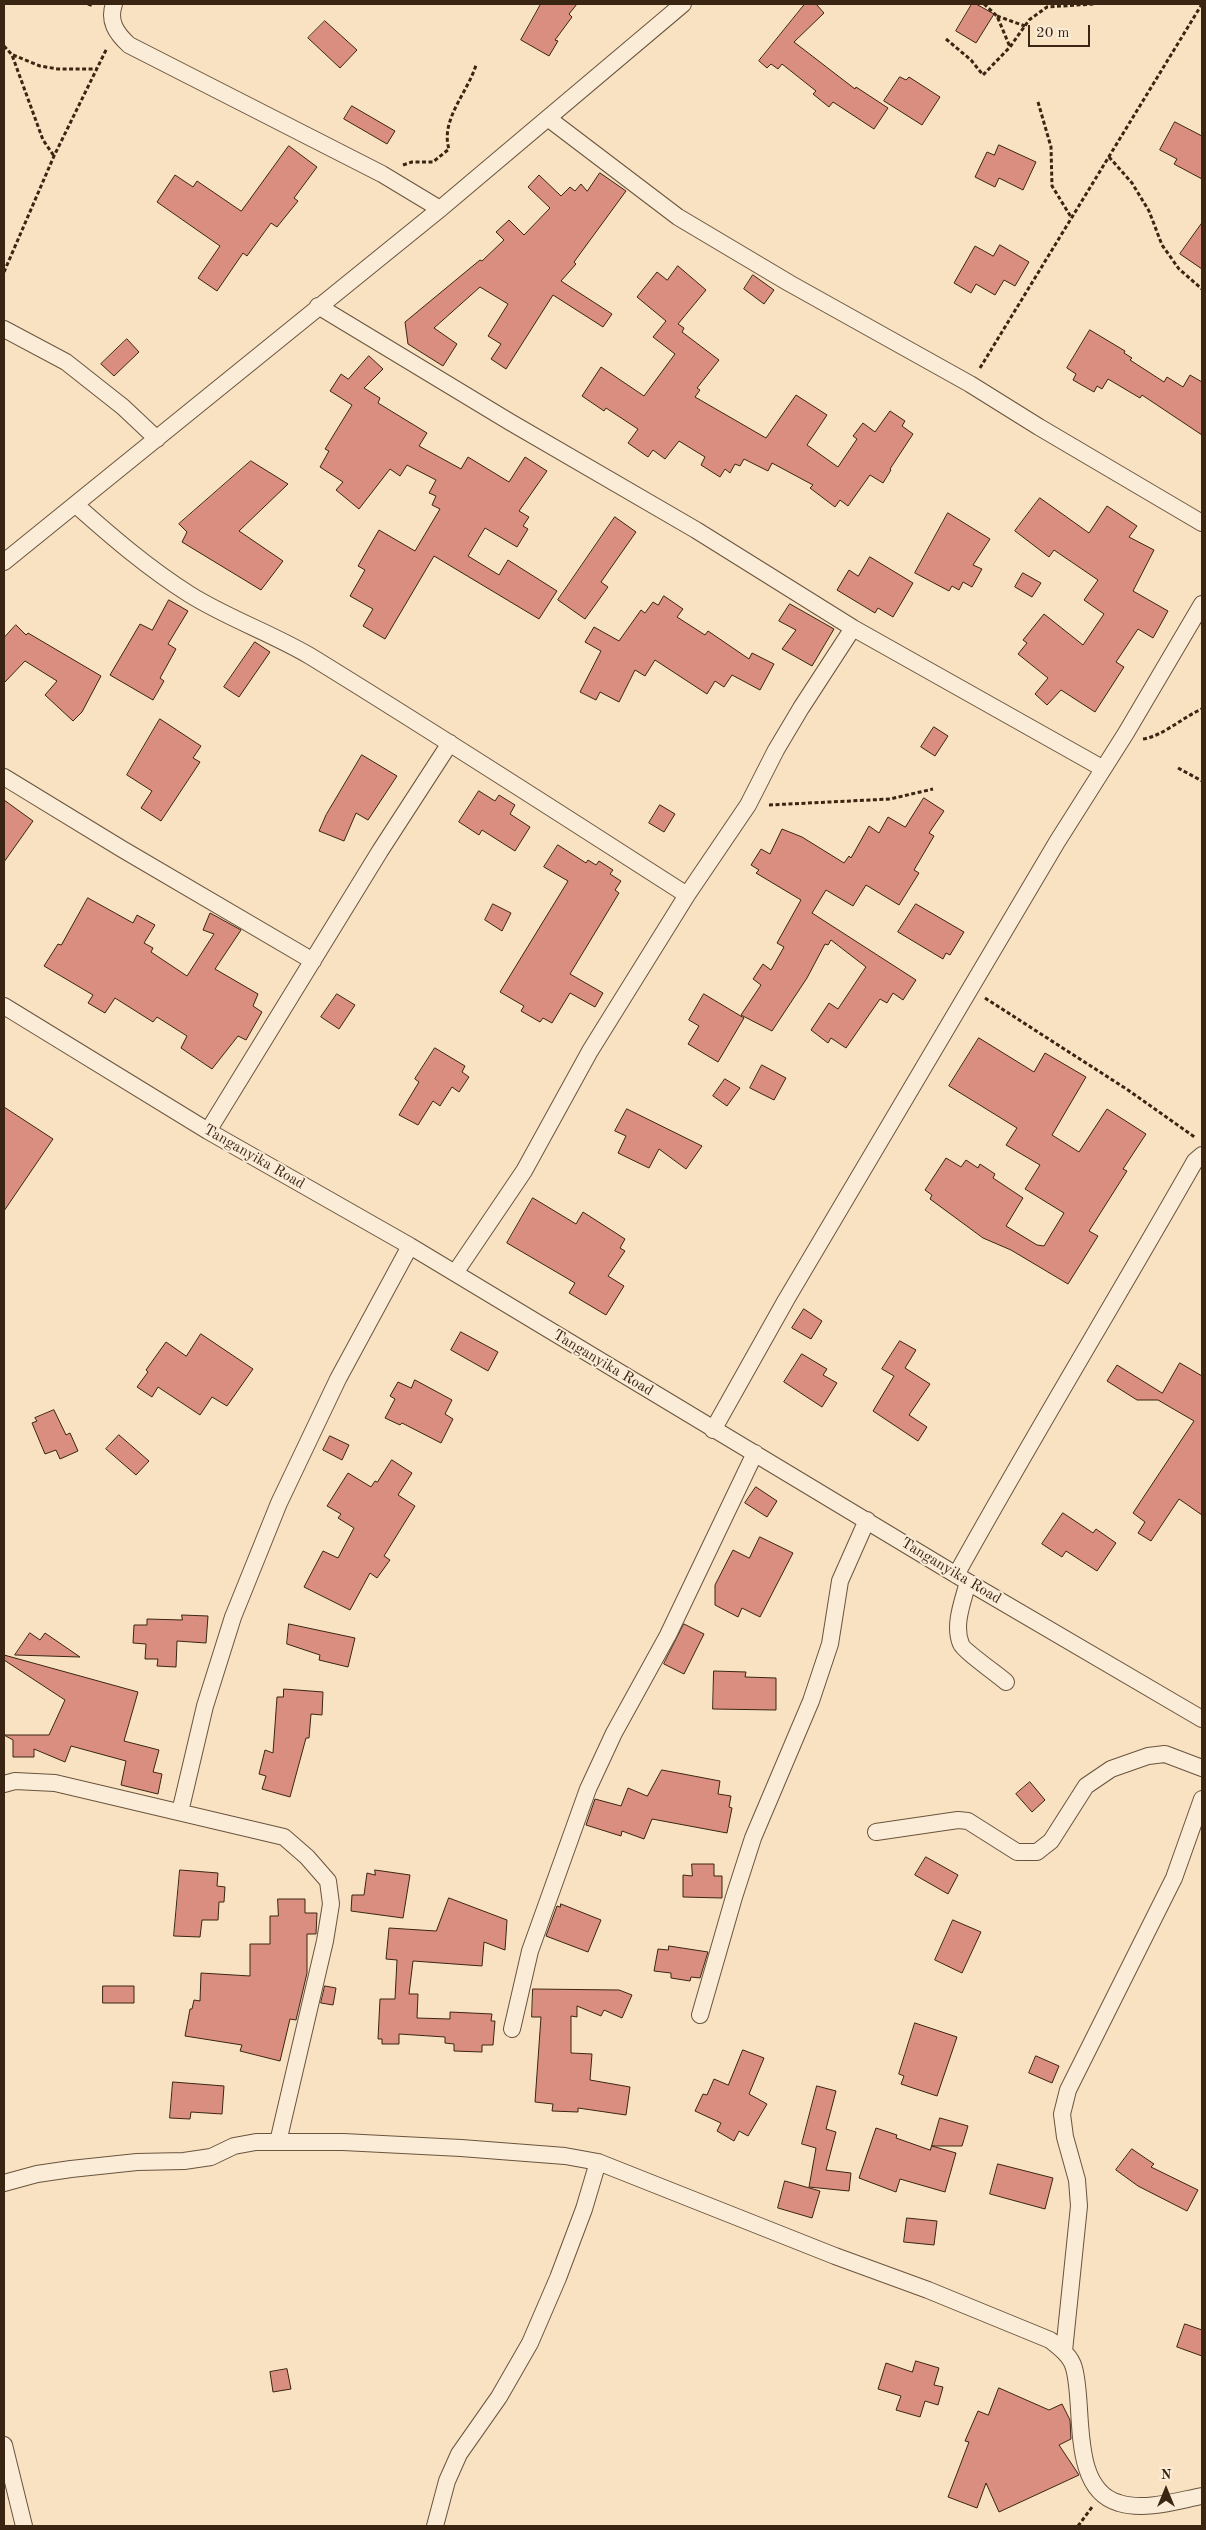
<!DOCTYPE html>
<style>
body{margin:0}
#map{position:relative;width:1206px;height:2530px;overflow:hidden;background:#f9e2c1;font-family:"Old Standard TT",serif}
canvas{display:block}
.frame{position:absolute;inset:0;border:5px solid #3a2513;pointer-events:none}
.north{position:absolute;left:1141px;top:2465px;width:50px;height:50px;-webkit-text-stroke:4px #fbecd7;paint-order:stroke;rotate:0deg;font-size:14px;font-weight:700;line-height:20px;text-align:center;color:#3a2513}
.north::after{content:'';display:block;margin:auto;width:18px;height:22px;background:#3a2513;clip-path:polygon(50% 0,100% 100%,50% 72%,0 100%)}
.scale{position:absolute;left:1028px;top:25px;width:62px;height:22px;box-sizing:border-box;border:2px solid #3a2513;border-top:0;padding-left:6px;font-size:15px;line-height:18px;white-space:nowrap;color:#3a2513;-webkit-text-stroke:4px #fbecd7;paint-order:stroke}
</style>
<div id="map">
<canvas width="1206" height="2530"></canvas>
<div class="frame"></div>
<div class="north">N</div>
<div class="scale">20 m</div>
</div>
<script>
const g = document.querySelector('canvas').getContext('2d');
g.lineJoin = 'round';
function fill(path, color) { g.fillStyle = color; g.fill(path, 'evenodd'); }
function stroke(path, color, width, dash) { g.strokeStyle = color; g.lineWidth = width; g.lineCap = dash ? 'butt' : 'round'; g.setLineDash(dash || []); g.stroke(path); }
function write(font, color, halo, rows, align = 'center') {
  g.font = font + ' "Old Standard TT",serif'; g.lineWidth = 4; g.setLineDash([]); g.textBaseline = 'middle'; g.strokeStyle = halo; g.fillStyle = color; for (const [text, x, y, turn = 0] of rows) {
    g.save(); g.translate(x, y); g.rotate((+turn || 0) * Math.PI / 180); g.textAlign = isNaN(turn) ? turn : align; if (halo) g.strokeText(text, 0, 0); g.fillText(text, 0, 0); g.restore();
  }
}
const building = new Path2D(`
 M541,4h36l-8,10 3,3 -17,23 3,1 -9,15 -28,-16z
 M805,4h11l8,9 -30,29 61,47 1,-2 32,21 -14,21 -41,-27 -4,5 -16,-13 3,-3 -34,-27 -4,5 -7,-5 -4,4 -8,-7z
 M972,4h4l18,10 -18,29 -20,-12z
 M325,21l32,29 -17,18 -32,-30z
 M900,77l6,3 3,-3 31,20 -18,28 -38,-24z
 M352,106l43,25 -8,13 -43,-25z
 M1175,122l27,14v43l-28,-15 3,-5 -17,-9z
 M999,145l37,17 -13,28 -24,-12 -4,9 -20,-10 12,-25 7,3z
 M289,146l28,21 -23,31 4,3 -21,26 -6,-4 -24,33 -4,-3 -26,38 -19,-13 22,-32 -63,-44 18,-27 18,12 4,-6 44,30z
 M600,173l26,18 -52,71 2,2 -15,17 51,33 -9,13 -50,-32 -47,74 -15,-10 10,-15 -13,-8 20,-32 -28,-17 -46,41 23,16 -14,22 -35,-22 -3,-22 75,-62 2,1 22,-21 -8,-8 13,-12 15,15 26,-27 -22,-21 11,-12 22,21 9,-9 5,4 6,-7 6,7z
 M1202,223v46l-22,-15z
 M1000,245l29,17 -14,24 -11,-6 -9,15 -19,-11 -5,9 -17,-10 21,-37 18,10z
 M678,266l28,24 -28,34 6,4 -2,4 37,28 -22,28 3,2 -5,7 71,41 30,-43 31,20 -20,30 31,22 19,-28 -4,-3 10,-13 12,9 15,-21 15,10 -3,5 11,8 -23,35 1,1 -8,13 -13,-8 -22,31 -8,-6 -5,7 -25,-19 3,-3 -41,-22 -4,8 -24,-12 -4,7 -5,-2 -5,9 -5,-4 -5,8 -19,-12 4,-8 -26,-16 -14,18 -12,-9 -5,7 -20,-14 10,-14 -32,-21 -2,3 -22,-15 19,-29 43,29 31,-42 -22,-17 13,-16 -29,-24 20,-25 10,8z
 M753,275l21,15 -10,14 -20,-15z
 M1090,330l35,21 -1,2 8,5 -2,2 34,22 3,-5 16,10 7,-12 12,7v53l-60,-40 -2,3 -32,-19 -6,10 -5,-3 -3,6 -21,-12 3,-6 -9,-6z
 M127,339l12,13 -25,24 -13,-12z
 M369,356l14,13 -19,19 16,10 -2,5 49,30 -8,13 42,23 7,-12 41,25 16,-25 22,14 -28,40 10,6 -6,9 5,3 -11,18 -32,-19 -17,28 31,19 9,-15 49,31 -18,28 -105,-63 -49,83 -22,-13 10,-17 -23,-13 15,-26 -7,-4 21,-36 36,21 25,-42 -8,-4 4,-9 -7,-3 7,-13 -29,-15 -7,11 -10,-7 -31,40 -23,-19 7,-8 -23,-15 9,-16 -4,-2 27,-44 -22,-14 11,-17 7,5z
 M251,461l37,23 -49,47 44,30 -22,29 -79,-48 5,-10 -8,-8z
 M1040,498l49,35 18,-27 30,20 -8,11 25,13 -21,41 35,20 -15,27 -15,-9 -22,33 8,5 -29,45 -34,-22 -14,15 -12,-11 13,-16 -30,-24 9,-11 -4,-3 21,-26 39,31 21,-31 -20,-14 14,-20 -44,-30 -5,7 -34,-26z
 M948,513l42,26 -17,26 9,4 -10,18 -9,-5 -4,8 -7,-4 -3,5 -34,-18z
 M615,517l21,15 -35,50 7,5 -23,32 -27,-19z
 M870,557l43,26 -20,34 -15,-9 -3,5 -38,-23 12,-20 9,6z
 M1023,573l18,10 -9,14 -17,-10z
 M664,596l19,13 -6,8 28,18 3,-4 41,28 3,-6 22,11 -14,26 -28,-15 -8,12 -9,-6 -8,13 -52,-34 -10,16 -10,-6 -16,32 -19,-10 -4,8 -16,-8 21,-41 -16,-9 9,-15 25,14 22,-31 4,3 8,-11 5,3z
 M169,600l19,11 -20,33 8,5 -16,29 4,3 -11,19 -43,-25 30,-51 12,6z
 M790,604l44,25 -22,37 -30,-17 14,-19 -17,-9z
 M16,625l10,10 2,-2 73,43 -19,36 -9,9 -28,-26 12,-14 -32,-20 -21,22v-45z
 M255,642l15,10 -31,45 -15,-10z
 M160,719l41,27 -8,12 7,4 -39,59 -20,-13 11,-17 -25,-16z
 M934,727l14,9 -13,20 -14,-9z
 M362,755l35,21 -29,44 -12,-7 -12,28 -25,-10 7,-16z
 M479,791l16,10 4,-6 16,10 -5,9 20,13 -15,24 -33,-21 -3,5 -20,-13z
 M924,798l20,13 -15,22 5,3 -20,34 5,3 -20,32 -33,-20 -13,21 -27,-16 -14,23 104,67 -13,20 -10,-7 -6,10 -7,-4 -34,49 -15,-10 -3,5 -17,-13 18,-27 9,6 28,-42 -35,-27 -3,5 -3,-1 -18,34 -35,53 -31,-16 20,-30 -8,-6 10,-15 8,6 13,-23 -7,-4 24,-43 -45,-27 3,-3 -8,-5 10,-16 9,5 12,-25 20,8 42,26 5,-7 2,2 18,-32 10,7 9,-16 17,10z
 M4,800l29,21 -29,41z
 M660,805l15,9 -11,18 -15,-9z
 M558,845l28,18 2,-3 8,5 3,-4 14,9 -3,4 11,7 -6,9 4,3 -49,81 33,19 -8,14 -25,-14 -18,30 -9,-5 -3,4 -19,-11 3,-5 -24,-14 68,-111 -24,-14z
 M88,898l45,25 4,-8 18,10 -11,18 9,5 -2,4 36,24 27,-42 -11,-4 7,-17 31,17 -26,39 43,25 -5,12 9,6 -16,28 -8,-4 -26,33 -31,-21 6,-12 -30,-19 -4,5 -38,-24 -10,15 -17,-10 5,-8 -49,-29 14,-22 3,1z
 M493,904l18,9 -9,18 -17,-11z
 M916,904l48,28 -14,23 -4,-2 -3,6 -45,-27z
 M337,994l18,11 -16,24 -18,-12z
 M704,994l40,24 -26,44 -30,-18 11,-18 -10,-6z
 M979,1038l55,34 11,-19 41,24 -34,58 27,17 28,-43 39,25 -23,35 4,2 -38,60 9,5 -30,48 -57,-34 -28,-12 -53,-39 2,-4 -7,-5 21,-32 15,9 5,-7 12,8 2,-4 15,10 -2,4 30,20 -17,28 31,19 7,1 20,-33 -39,-24 15,-24 -34,-20 11,-17 -68,-42z
 M435,1048l30,18 -3,6 7,5 -10,15 -7,-5 -12,19 -7,-5 -15,24 -19,-10 20,-33 -4,-3z
 M762,1065l24,13 -12,22 -24,-12z
 M725,1079l15,9 -13,18 -14,-10z
 M4,1107l49,32 -49,72z
 M627,1109l75,37 -16,23 -27,-20 -10,19 -31,-15 8,-17 -11,-5z
 M533,1198l43,26 7,-12 42,27 -5,9 5,3 -17,25 16,10 -18,29 -37,-22 6,-10 -68,-40z
 M804,1309l18,12 -11,18 -19,-11z
 M461,1332l37,20 -10,19 -37,-21z
 M201,1334l52,35 -26,37 -15,-9 -12,18 -42,-28 -6,10 -15,-10 11,-15 -2,-2 20,-28 20,14z
 M900,1341l16,9 -11,18 25,16 -21,31 18,12 -9,14 -45,-30 21,-35 -12,-7z
 M802,1354l25,15 -4,6 14,8 -15,24 -38,-25z
 M1180,1363l22,13v139l-23,-16 -28,42 -13,-8 7,-11 -12,-9 61,-92 -36,-21h-21l-30,-19 10,-16 45,28z
 M415,1380l37,20 -7,14 8,5 -12,24 -39,-20 -2,2 -15,-7 10,-19 -5,-3 8,-14 13,6z
 M54,1410l12,25 4,-2 8,18 -18,8 -4,-9 -11,4 -13,-31 5,-2 -2,-3z
 M119,1435l30,26 -13,14 -30,-26z
 M330,1436l19,9 -7,15 -19,-10z
 M392,1460l20,13 -14,22 17,11 -31,50 6,4 -13,18 -7,-5 -20,37 -46,-23 19,-36 15,7 16,-30 -16,-10 3,-4 -14,-8 21,-33 23,14 4,-6 2,1z
 M756,1487l21,14 -10,16 -22,-14z
 M1063,1513l30,20 3,-4 20,14 -19,28 -31,-20 -4,6 -20,-13z
 M760,1537l33,16 -33,64 -18,-9 -4,9 -23,-12v-20l18,-35 16,8z
 M182,1615l26,1 -2,27 -29,-2 -1,26 -19,-1 1,-7h-13l1,-15 -13,-1 1,-18h13v-6l35,1z
 M289,1624l66,14 -7,29 -29,-7 1,-5 -33,-11z
 M684,1624l20,10 -20,40 -20,-10z
 M30,1633l10,7 5,-7 35,24 -65,-2z
 M4,1655l134,37 -14,49 35,9 -6,22 9,2 -4,20 -37,-9 5,-24 -55,-15 -6,16 -31,-13v8h-21v-17l-9,-5h45l16,-35 -61,-40z
 M714,1671l32,1 -1,5 31,1v32l-63,-1z
 M284,1689l39,3 -1,23 -11,-1 -2,24h-3l-16,59 -28,-8 4,-13 -7,-2 6,-24 8,3 4,-56h6z
 M662,1770l58,11 -2,13 13,2 -2,11 3,1 -5,25 -75,-14 -8,20 -22,-8 -1,5 -35,-11 9,-26 26,7 7,-18 19,8z
 M1030,1782l15,18 -13,12 -16,-18z
 M926,1857l32,18 -10,19 -33,-19z
 M692,1864h22v12h8v22l-39,-1v-22l9,1z
 M180,1870l38,3 -1,13 8,1 -1,15h-5l-1,18h-16l-2,17 -26,-1z
 M375,1870l35,5 -7,43 -52,-7 1,-16h12l3,-22 8,2z
 M449,1898l58,22 -2,30 -21,-8 -2,24 -69,-5 -4,33h9l-1,24 33,1v-7l42,2 -1,7h4l-2,24h-11v7l-28,-1v-7l-9,-1v-6l-46,-3v10h-17v-5h-4l2,-40h15l2,-39 -11,-1 3,-31 47,3z
 M278,1899h27v14h12l-1,21h-9v39l-11,47 -6,-1 -10,42 -40,-10 2,-6 -57,-9 5,-27h2l2,-9 6,1 1,-28 49,3v-32h20v-28h8z
 M561,1904l40,16 -13,32 -42,-16 11,-30 3,1z
 M953,1920l28,12 -19,41 -27,-13z
 M669,1946l39,6 -8,26 -9,-1 -1,4 -19,-3v-5l-17,-2 4,-22 10,1z
 M103,1986h31v17h-31z
 M325,1986l11,2 -3,17 -12,-2z
 M533,1989l86,1 13,5 -10,23 -18,-8 -3,6 -24,-10v11l-6,-1v37l21,1 -2,26 40,7 -4,28 -48,-7v4l-26,-1 1,-7 -18,-2 6,-85h-9z
 M915,2023l42,14 -20,59 -36,-12 3,-8 -5,-2z
 M743,2050l21,8 -15,36 18,10 -19,32 -9,-5 -5,10 -17,-10 4,-8 -26,-12 8,-17 4,1 7,-16 14,6z
 M1036,2056l23,10 -7,17 -23,-10z
 M173,2082l51,4 -2,28 -31,-2 -1,7 -20,-1z
 M817,2086l19,5 -10,38 10,3 -10,38 25,3 -2,18 -40,-4 7,-39 -14,-4z
 M940,2118l28,8 -6,20h-30l24,7 -11,39 -45,-13 -4,13 -37,-14 17,-50 21,7 -1,3 34,12z
 M1132,2149l22,15 -3,3 47,23 -11,21 -49,-25 -22,-16z
 M998,2164l55,14 -8,31 -55,-15z
 M785,2181l35,10 -8,27 -34,-10z
 M907,2218l30,3 -3,24 -30,-3z
 M1185,2324l17,6v26l-25,-9z
 M916,2361l23,7 -5,17 9,2 -5,18 -13,-4 -5,16 -24,-7 5,-14 -23,-7 8,-26 26,9z
 M287,2369l4,20 -18,3 -3,-20z
 M999,2388l50,22 13,-6 8,16 1,19 -12,6 20,30 -80,37 -13,-29 -9,25 -29,-11 21,-55 -4,-1 13,-30 10,4z`);
fill(building, '#da8e7f');
stroke(building, '#3a2513', 1);
const minor = new Path2D(`
 M114,4c-6,17 2,29 15,41l253,129 58,35
 M549,119l129,98 111,66 181,101 69,43 163,96
 M318,306l192,116 186,108 157,98 249,140
 M4,329l62,33 57,45 34,32
 M76,505c36,32 72,63 113,89 38,24 82,39 121,62 127,78 252,159 377,239
 M4,562l436,-353 243,-205
 M4,777l118,72 191,112
 M4,1006l204,125 202,115 558,336 234,137
 M208,1131l172,-280 70,-108
 M455,1273l69,-102 66,-120 97,-156 61,-90 28,-55 25,-42 52,-80
 M713,1430l73,-130 271,-458 69,-109 76,-129
 M956,1575c77,-139 160,-275 239,-414l7,-6
 M968,1582c-5,19 -15,43 -7,62 2,6 37,31 45,38
 M4,1784l11,-3 40,2 229,54 23,20 21,24 3,23 -6,37 -47,201
 M180,1812l25,-106 28,-89 46,-114 59,-124 72,-133
 M876,1832l82,-12 10,1 49,31h20l14,-11 35,-55 25,-17 37,-13 17,-2 37,14
 M700,2015l34,-118 19,-59 58,-137 19,-57 10,-63 27,-61
 M512,2029l18,-78 58,-162 26,-56 54,-98 87,-182
 M4,2183l33,-9 34,-5 66,-7 47,-1 27,-4 23,-11 22,-4h87l118,6 104,8 33,6 237,94 93,34 122,50c9,7 21,16 24,28 11,38 -5,121 45,135 26,8 57,-2 83,-7
 M1064,2351l15,-145 -2,-26 -12,-43 -3,-23 6,-24 106,-212 28,-79
 M4,2445l20,81
 M435,2526l12,-45 12,-27 40,-57 31,-54 28,-65 26,-69 14,-47`);
stroke(minor, '#6a543e', 18);
stroke(new Path2D(`
 M88,4l6,2
 M984,4l13,12 13,31
 M997,16l28,10
 M946,39l25,21 12,15 27,-28 19,-27 18,-13 47,-3
 M4,46l8,9 31,85 11,16
 M13,55l27,11 18,3h39
 M1038,102l13,45 1,39 19,31
 M1109,157l23,26 17,28 13,34 17,24 23,20
 M403,165l9,-3h21l16,-13c-9,-29 19,-57 27,-84
 M4,272l50,-116 53,-108
 M980,368l222,-364
 M1143,739c20,-3 40,-22 59,-30
 M1178,768l24,13
 M769,805l121,-6 43,-10
 M985,998l143,92 68,48
 M1078,2526l14,-19`), '#3a2513', 3, [4, 2.5]);
stroke(minor, '#fbecd7', 16);
write('15px', '#3a2513', '#fbecd7', [
 ["Tanganyika Road",254,1157,30],
 ["Tanganyika Road",603,1363,31],
 ["Tanganyika Road",951,1571,31]
]);
</script>
